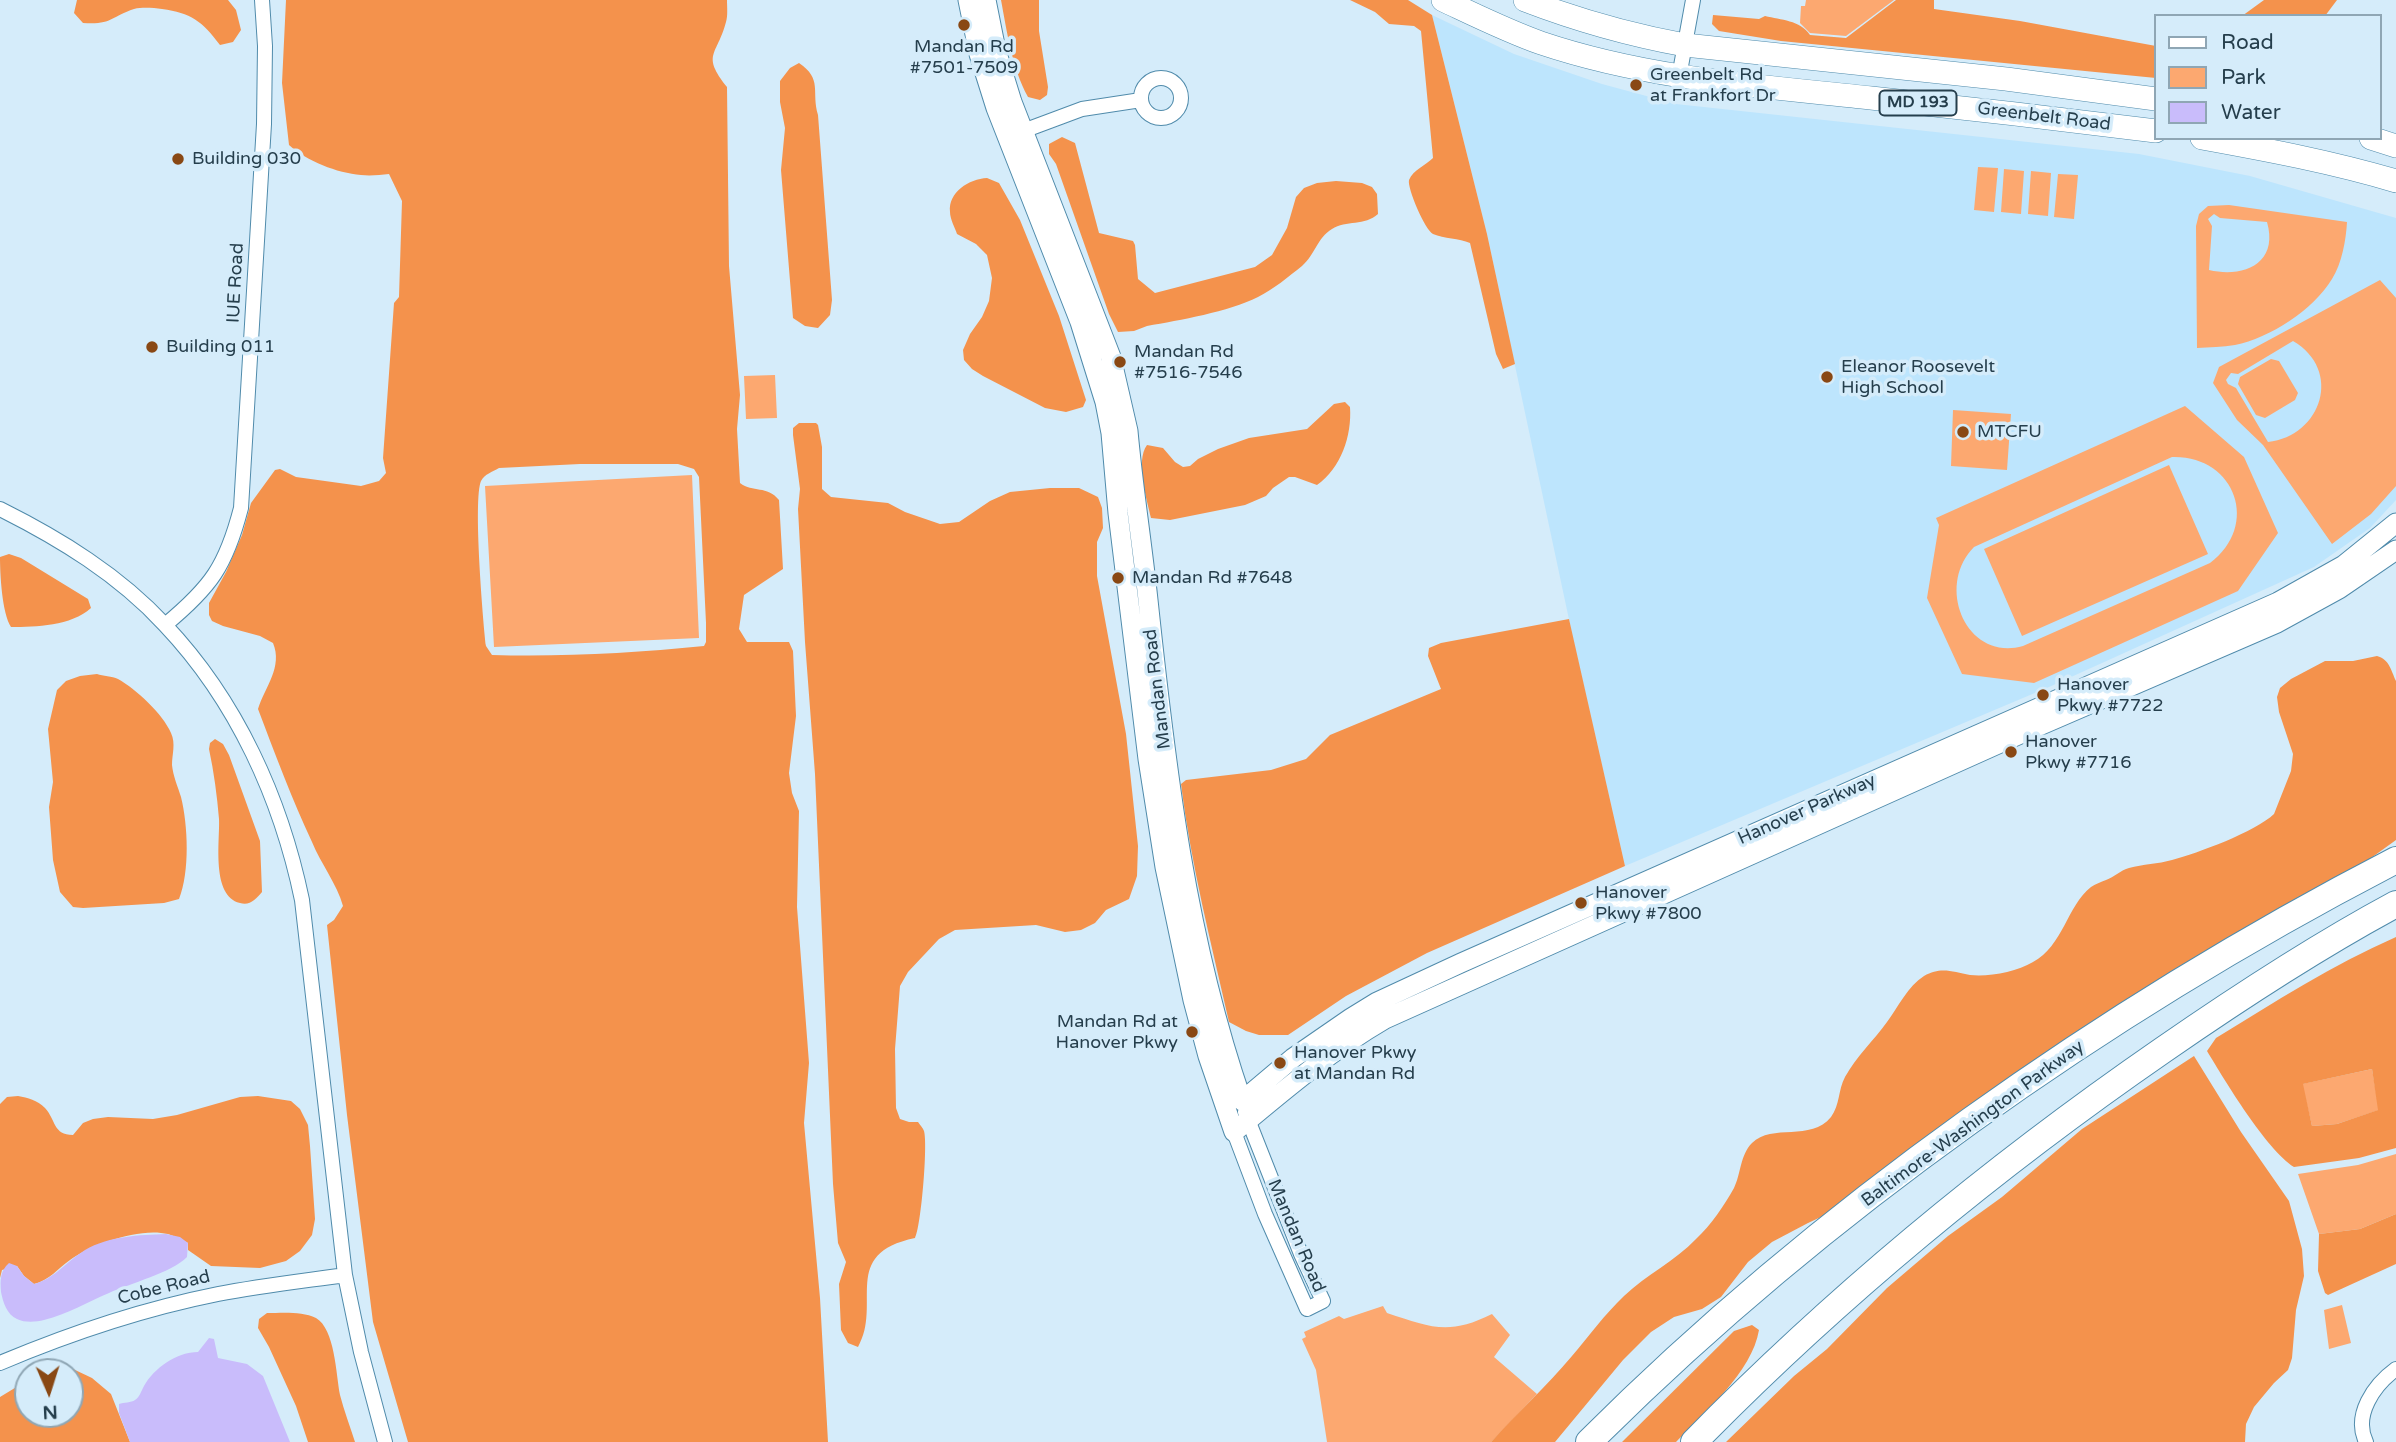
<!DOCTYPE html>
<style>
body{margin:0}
#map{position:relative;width:2396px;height:1442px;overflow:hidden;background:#d5ecfa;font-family:"Varela Round",sans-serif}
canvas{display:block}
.legend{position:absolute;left:2154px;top:14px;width:228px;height:126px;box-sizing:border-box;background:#d5ecfa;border:2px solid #8fa6b4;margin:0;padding:9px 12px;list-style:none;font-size:21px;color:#253e4c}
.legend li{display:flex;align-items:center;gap:14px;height:35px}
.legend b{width:35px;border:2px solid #8fa6b4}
.north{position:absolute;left:14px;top:1358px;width:70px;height:70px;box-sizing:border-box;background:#d5ecfa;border:2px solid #8fa6b4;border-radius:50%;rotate:177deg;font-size:19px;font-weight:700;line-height:28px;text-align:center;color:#253e4c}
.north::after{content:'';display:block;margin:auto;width:24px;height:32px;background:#894814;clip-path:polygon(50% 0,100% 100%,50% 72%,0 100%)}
</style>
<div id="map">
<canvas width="2396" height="1442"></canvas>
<ul class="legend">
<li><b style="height:9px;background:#fff"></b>Road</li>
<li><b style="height:19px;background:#fca870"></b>Park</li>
<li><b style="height:19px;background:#c9bcfb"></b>Water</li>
</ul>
<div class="north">N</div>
</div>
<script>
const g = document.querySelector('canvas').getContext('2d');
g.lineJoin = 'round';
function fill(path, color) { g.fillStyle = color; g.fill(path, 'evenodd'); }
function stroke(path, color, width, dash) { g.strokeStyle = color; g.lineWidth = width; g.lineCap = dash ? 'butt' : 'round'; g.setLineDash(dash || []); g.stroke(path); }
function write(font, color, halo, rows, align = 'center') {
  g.font = font + ' "Varela Round",sans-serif'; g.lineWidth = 7; g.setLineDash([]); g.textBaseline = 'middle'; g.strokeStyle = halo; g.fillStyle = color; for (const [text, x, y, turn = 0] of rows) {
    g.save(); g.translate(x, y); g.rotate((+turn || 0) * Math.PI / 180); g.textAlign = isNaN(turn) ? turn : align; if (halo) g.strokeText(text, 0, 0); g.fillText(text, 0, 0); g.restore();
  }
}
fill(new Path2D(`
 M1432,15l82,39 88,30 74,20 463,50 111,22 146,42v282l-26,28 -56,39 -265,120 -424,179 -51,-223 -87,-409z`), '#bde5fd');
fill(new Path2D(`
 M1806,0h88l-48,36 -36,-3 -10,-10 1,-17h4z
 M1978,167l20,1 -4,44 -20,-2z
 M2004,169l20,2 -3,43 -20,-2z
 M2031,171l20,2 -3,43 -20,-2z
 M2058,174l20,1 -4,44 -20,-2z
 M2229,205l118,17c-1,18 -5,41 -15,57 -19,31 -62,59 -97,66 -12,2 -26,2 -38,3l-1,-122 3,-12 9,-8zM2214,214l6,4 47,4c12,42 -24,56 -58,48l3,-44 -4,-7z
 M2380,280l16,18v188l-25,28 -39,30 -69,-99 -26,-25 -24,-37 6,-16zM2293,341c50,29 29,95 -25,101l-32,-54 -8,-4 -2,-4 5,-7 7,1z
 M2271,359l8,2 19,32 -3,7 -30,18 -9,-3 -18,-31 2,-7z
 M775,375l2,43 -31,1 -2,-43z
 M2185,406l59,51 34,76 -40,58 -204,92 -72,-9 -35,-76 12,-73 -3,-7zM2172,457c63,-2 89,68 38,106l-187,83c-57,16 -88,-60 -49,-99z
 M1953,410l58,4 -4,56 -56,-4z
 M2169,465l39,89 -186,82 -38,-87z
 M692,475l7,163 -205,9 -9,-161z
 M2372,1069l7,41 -42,14 -25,2 -10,-42z
 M2396,1154v60l-36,15 -41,5 -21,-60 60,-9z
 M2342,1305l9,38 -22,6 -5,-39z
 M1383,1306l4,7c43,14 61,23 105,1l18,21 -16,22 43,37 -46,48h-164l-11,-72 -14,-31 4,-2 -2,-5 35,-16 5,3z`), '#fca870');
fill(new Path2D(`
 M77,0h151l8,10 5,20 -8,12 -13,3c-18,-24 -29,-32 -58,-36 -9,-1 -19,-2 -28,0 -24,8 -22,16 -51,14l-9,-10z
 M286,0h441c0,7 1,16 -1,22 -9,34 -25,32 1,65l2,179 11,129 -3,34 3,54c13,10 27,2 39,17l4,69 -39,26 -5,34 8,13h42l4,9 3,65 -7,57 3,20 7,18 -2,96 12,156 -5,60 16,175 8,144h-420l-35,-120 -26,-207 -20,-190 7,-5 9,-14c-6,-22 -22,-42 -31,-64 -20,-43 -37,-88 -54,-133 7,-22 25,-42 15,-66l-13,-7 -37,-10 -11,-5 -3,-6v-12l17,-31 16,-37 9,-32 24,-33 5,-1 16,8 65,9 18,-5 7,-8 -3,-15 11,-155 5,-6 3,-96 -13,-27c-9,1 -19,2 -28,1 -24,-2 -54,-14 -72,-30l-7,-62zM580,464h98l16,5 5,8 7,146v19l-2,4c-70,7 -141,11 -212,9l-6,-9c-3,-26 -13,-146 -5,-165 4,-7 11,-9 18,-13z
 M1001,0h38v31l9,56 -1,8 -7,5 -12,-3c-16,-29 -21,-65 -27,-97z
 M1350,0h58l24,15 55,219 28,130 -12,5 -7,-15 -26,-111c-11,-5 -26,-4 -37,-9 -8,-4 -26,-46 -24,-54 4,-10 17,-15 24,-22l-12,-127 -7,-5 -25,-2 -14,-12z
 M1896,0h38v9l86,12 136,25v32l-375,-37 -62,-10 -7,-7 1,-9 46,4 6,-3c16,4 35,4 45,19l36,3z
 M2264,0h73l-12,16h-83z
 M799,63c24,16 12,29 19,52l14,185 -2,15 -12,13 -13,-2 -12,-8 -12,-148 4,-42 -5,-26v-21l10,-13z
 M1062,137l13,6 24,90 34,8 2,4 3,34 17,14 100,-26 17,-12 15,-27 9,-31 8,-9 13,-5 19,-2 26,2 10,4 5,7 1,20c-13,12 -32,6 -46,15 -15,9 -17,26 -30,37 -14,11 -28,23 -44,31 -30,15 -78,23 -111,29l-13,5 -16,1 -9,-18 -53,-150 -7,-10v-10z
 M987,178l12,5 21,37 39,96 27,84 -3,7 -17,5 -21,-4 -62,-32 -11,-7 -8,-9 -1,-10 7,-16 12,-17 7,-16 3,-23 -5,-23 -11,-11 -19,-10c-2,-6 -7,-15 -7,-22 -2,-20 19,-33 37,-34z
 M1345,402l5,5c2,29 -9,61 -33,78l-22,-8h-6l-16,11 -7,8 -21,9 -75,15 -19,-2c-4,-18 -16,-57 -4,-73l16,3 12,14 8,5 7,-1 8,-7 20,-10 31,-11 58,-9 27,-25z
 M799,423h17l2,2 4,22v42l9,8 57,6 17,9 35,12 19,-2 31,-21 20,-9 40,-4h29l19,9 4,11 1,20 -6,14v34l29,158 12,112 -1,30 -8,23 -23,11 -11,13 -14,7 -16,2 -29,-7 -81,5 -16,9 -31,33 -8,14 -5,63 1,59 4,11 9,3h9c2,3 5,6 6,9 4,13 -3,97 -9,107 -76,16 -32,66 -57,109l-10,-4 -7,-13 -2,-46 7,-22 -8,-19 -5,-59 -18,-410 -10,-132 -7,-133 2,-20 -7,-54v-7z
 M9,554l12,4 67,41 3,9c-20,18 -55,19 -80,19 -9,-14 -11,-53 -11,-70z
 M1569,619l56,247 -198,87 -81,43 -58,39h-29l-13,-4 -17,-9c-18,-80 -38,-157 -48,-238l5,-4 85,-10 35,-11 24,-24 111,-46 -13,-33 1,-8 12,-5z
 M2377,656c12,3 14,14 19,25v159l-118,85 -399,265 -71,33 -36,19 -24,20 -27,35 -19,12 -28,8 -23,15 -28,28 -68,82h-64c26,-29 56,-56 81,-86 17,-20 33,-42 52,-60 22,-21 51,-35 72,-57 15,-14 28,-33 38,-51 7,-14 6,-33 18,-45 20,-20 59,-1 79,-26 9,-12 7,-27 14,-40 11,-20 29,-37 42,-55 11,-15 21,-36 37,-46 17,-10 29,-4 46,-1 19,2 46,-3 63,-13 30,-16 34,-56 58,-75 4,-3 10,-5 15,-7 8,-3 15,-10 23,-12 14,-4 29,-4 43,-8 26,-7 83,-28 102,-46l17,-43 2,-17 -14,-42 -2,-15 3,-9 11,-9 34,-18h28z
 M97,674c6,2 15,2 21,5 18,10 45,35 53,54 5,11 1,21 1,32 1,11 6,22 9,32 7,28 9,75 -2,102l-15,4 -81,5 -10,-1 -13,-15 -7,-32 -4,-53 4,-25 -5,-53 9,-39 9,-9 14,-5z
 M215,739l8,5 6,11 31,86 2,51c-6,7 -12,14 -22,11 -29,-7 -20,-62 -21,-84 -2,-23 -5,-47 -10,-70l1,-6z
 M2396,937v211l-37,10 -65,9c-28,-18 -69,-86 -87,-116l9,-13c59,-36 116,-73 180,-101zM2372,1069l6,41 -41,14 -25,2 -9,-42z
 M2194,1056l47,76 48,69 13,48 2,27 -8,34 -4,48 -4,12 -14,13 -20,24 -8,17 -1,18h-519l68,-66 33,-27 60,-61 61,-52 54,-39 80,-68z
 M18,1096c10,2 19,4 27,12 11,12 8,27 28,27l10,-12 10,-4 15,-2 45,2 24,-4 63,-18 18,-1 33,5 9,8 8,16 2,21 5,73 -3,16 -12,16 -14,10 -26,7 -49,-2 -23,-16v-7c-7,-3 -14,-7 -20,-9 -28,-7 -76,10 -98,26 -13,9 -20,20 -36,24l-10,-8 -7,-10 -15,4 -2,8v-174l7,-7z
 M2396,1214v50l-68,31 -3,-2 -7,-22 1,-37 41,-5z
 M267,1313c15,0 35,-2 49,5 19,11 20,56 24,77 4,16 10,31 15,47h-47l-12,-36 -27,-59 -11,-19 1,-9z
 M1752,1325l7,5c-7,42 -54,82 -83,112h-54l112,-111z
 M73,1369l19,9 19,16 19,48h-130v-45l28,-17v34h42v-42h-23z`), '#f4924c');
fill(new Path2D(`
 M166,1234l14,3 8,6 -1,14c-16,16 -56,26 -78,36 -22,9 -41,21 -65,27 -8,2 -19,3 -27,-1 -10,-4 -14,-17 -16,-27 -1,-12 -1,-21 8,-29l8,3 7,10 10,8c20,-5 33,-23 51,-34 24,-14 54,-15 81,-16z
 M209,1338l5,1 4,19 29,6 16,12 27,66h-160l-11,-29v-9c5,-2 12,-1 16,-4 5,-3 6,-9 9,-14 10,-18 33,-34 54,-34z`), '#c9bcfb');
const street = new Path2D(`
 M1679,77l14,-77
 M1141 98a20 20 0 1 1 40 0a20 20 0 1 1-40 0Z
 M1015,134l67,-25 59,-9
 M0,509c60,30 119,66 165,116 72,76 116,174 137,275l43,375 16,77 24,90
 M165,625c46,-38 61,-59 76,-117l23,-384 1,-78 -3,-46
 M1234,1132l31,82 42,95 16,-8 -22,-47 -56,-142
 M0,1363c71,-30 143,-54 218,-69 42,-8 85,-13 127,-19
 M2366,1442c-13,-27 8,-57 30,-73`);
const secondary = new Path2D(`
 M968,0l11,54 17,54 84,214 25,80 6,31 7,80 30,246 17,108 28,133 15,56 26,76c49,-41 96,-81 151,-113l633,-284 259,-112 62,-34 57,-39
 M986,0l10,50 16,52 99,255 17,74c5,56 14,112 20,169 18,170 38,339 94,501l51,-43 58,-40 26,-16 84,-39 817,-361 66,-37 52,-42`);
const primary = new Path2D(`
 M1443,0c32,15 64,31 98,43 107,36 218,43 330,55 95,10 190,21 285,33
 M1525,0c52,20 105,35 160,45l321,34 150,20
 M2202,138c66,12 130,24 194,43
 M2371,138l25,8`);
const highway = new Path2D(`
 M1589,1442c231,-231 517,-432 807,-582
 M1694,1442c143,-146 301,-276 469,-392 75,-52 153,-103 233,-146`);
stroke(street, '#508bab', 16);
stroke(secondary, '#508bab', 21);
stroke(primary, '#508bab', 24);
stroke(highway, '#508bab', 28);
stroke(street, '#fff', 14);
stroke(secondary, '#fff', 19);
stroke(primary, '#fff', 23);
stroke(highway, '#fff', 26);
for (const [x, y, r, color] of [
 [964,25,7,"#894814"],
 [1636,85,7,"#894814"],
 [178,159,7,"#894814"],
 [152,347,7,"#894814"],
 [1120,362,7,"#894814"],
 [1827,377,7,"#894814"],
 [1963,432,7,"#894814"],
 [1118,578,7,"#894814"],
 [2043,695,7,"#894814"],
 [2011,752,7,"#894814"],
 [1581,903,7,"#894814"],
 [1192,1032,7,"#894814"],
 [1280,1063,7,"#894814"]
]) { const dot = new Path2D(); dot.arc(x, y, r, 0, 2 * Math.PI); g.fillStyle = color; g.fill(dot); stroke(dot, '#d5ecfa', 2.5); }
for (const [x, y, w] of [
 [1918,103,77]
]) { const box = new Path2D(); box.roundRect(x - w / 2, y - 12.5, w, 25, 5); g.fillStyle = '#d5ecfa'; g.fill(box); stroke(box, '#253e4c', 2); }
write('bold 16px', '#253e4c', null, [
 ["MD 193",1918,103]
]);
write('18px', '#253e4c', '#d5ecfa', [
 ["Mandan Rd",964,47,"center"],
 ["#7501-7509",964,68,"center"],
 ["Greenbelt Rd",1650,75],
 ["at Frankfort Dr",1650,96],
 ["Building 030",192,159],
 ["Building 011",166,347],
 ["Mandan Rd",1134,352],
 ["#7516-7546",1134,373],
 ["Eleanor Roosevelt",1841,367],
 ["High School",1841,388],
 ["MTCFU",1977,432],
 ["Mandan Rd #7648",1132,578],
 ["Hanover",2057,685],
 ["Pkwy #7722",2057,706],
 ["Hanover",2025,742],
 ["Pkwy #7716",2025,763],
 ["Hanover",1595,893],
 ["Pkwy #7800",1595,914],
 ["Mandan Rd at",1178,1022,"right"],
 ["Hanover Pkwy",1178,1043,"right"],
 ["Hanover Pkwy",1294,1053],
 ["at Mandan Rd",1294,1074]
], 'left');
write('18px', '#253e4c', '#d5ecfa', [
 ["Greenbelt Road",2044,117,7],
 ["IUE Road",236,283,-87],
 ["Mandan Road",1158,689,-97],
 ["Hanover Parkway",1807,810,-24],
 ["Baltimore-Washington Parkway",1973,1124,-36],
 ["Mandan Road",1296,1236,67],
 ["Cobe Road",164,1288,-14]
]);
</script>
